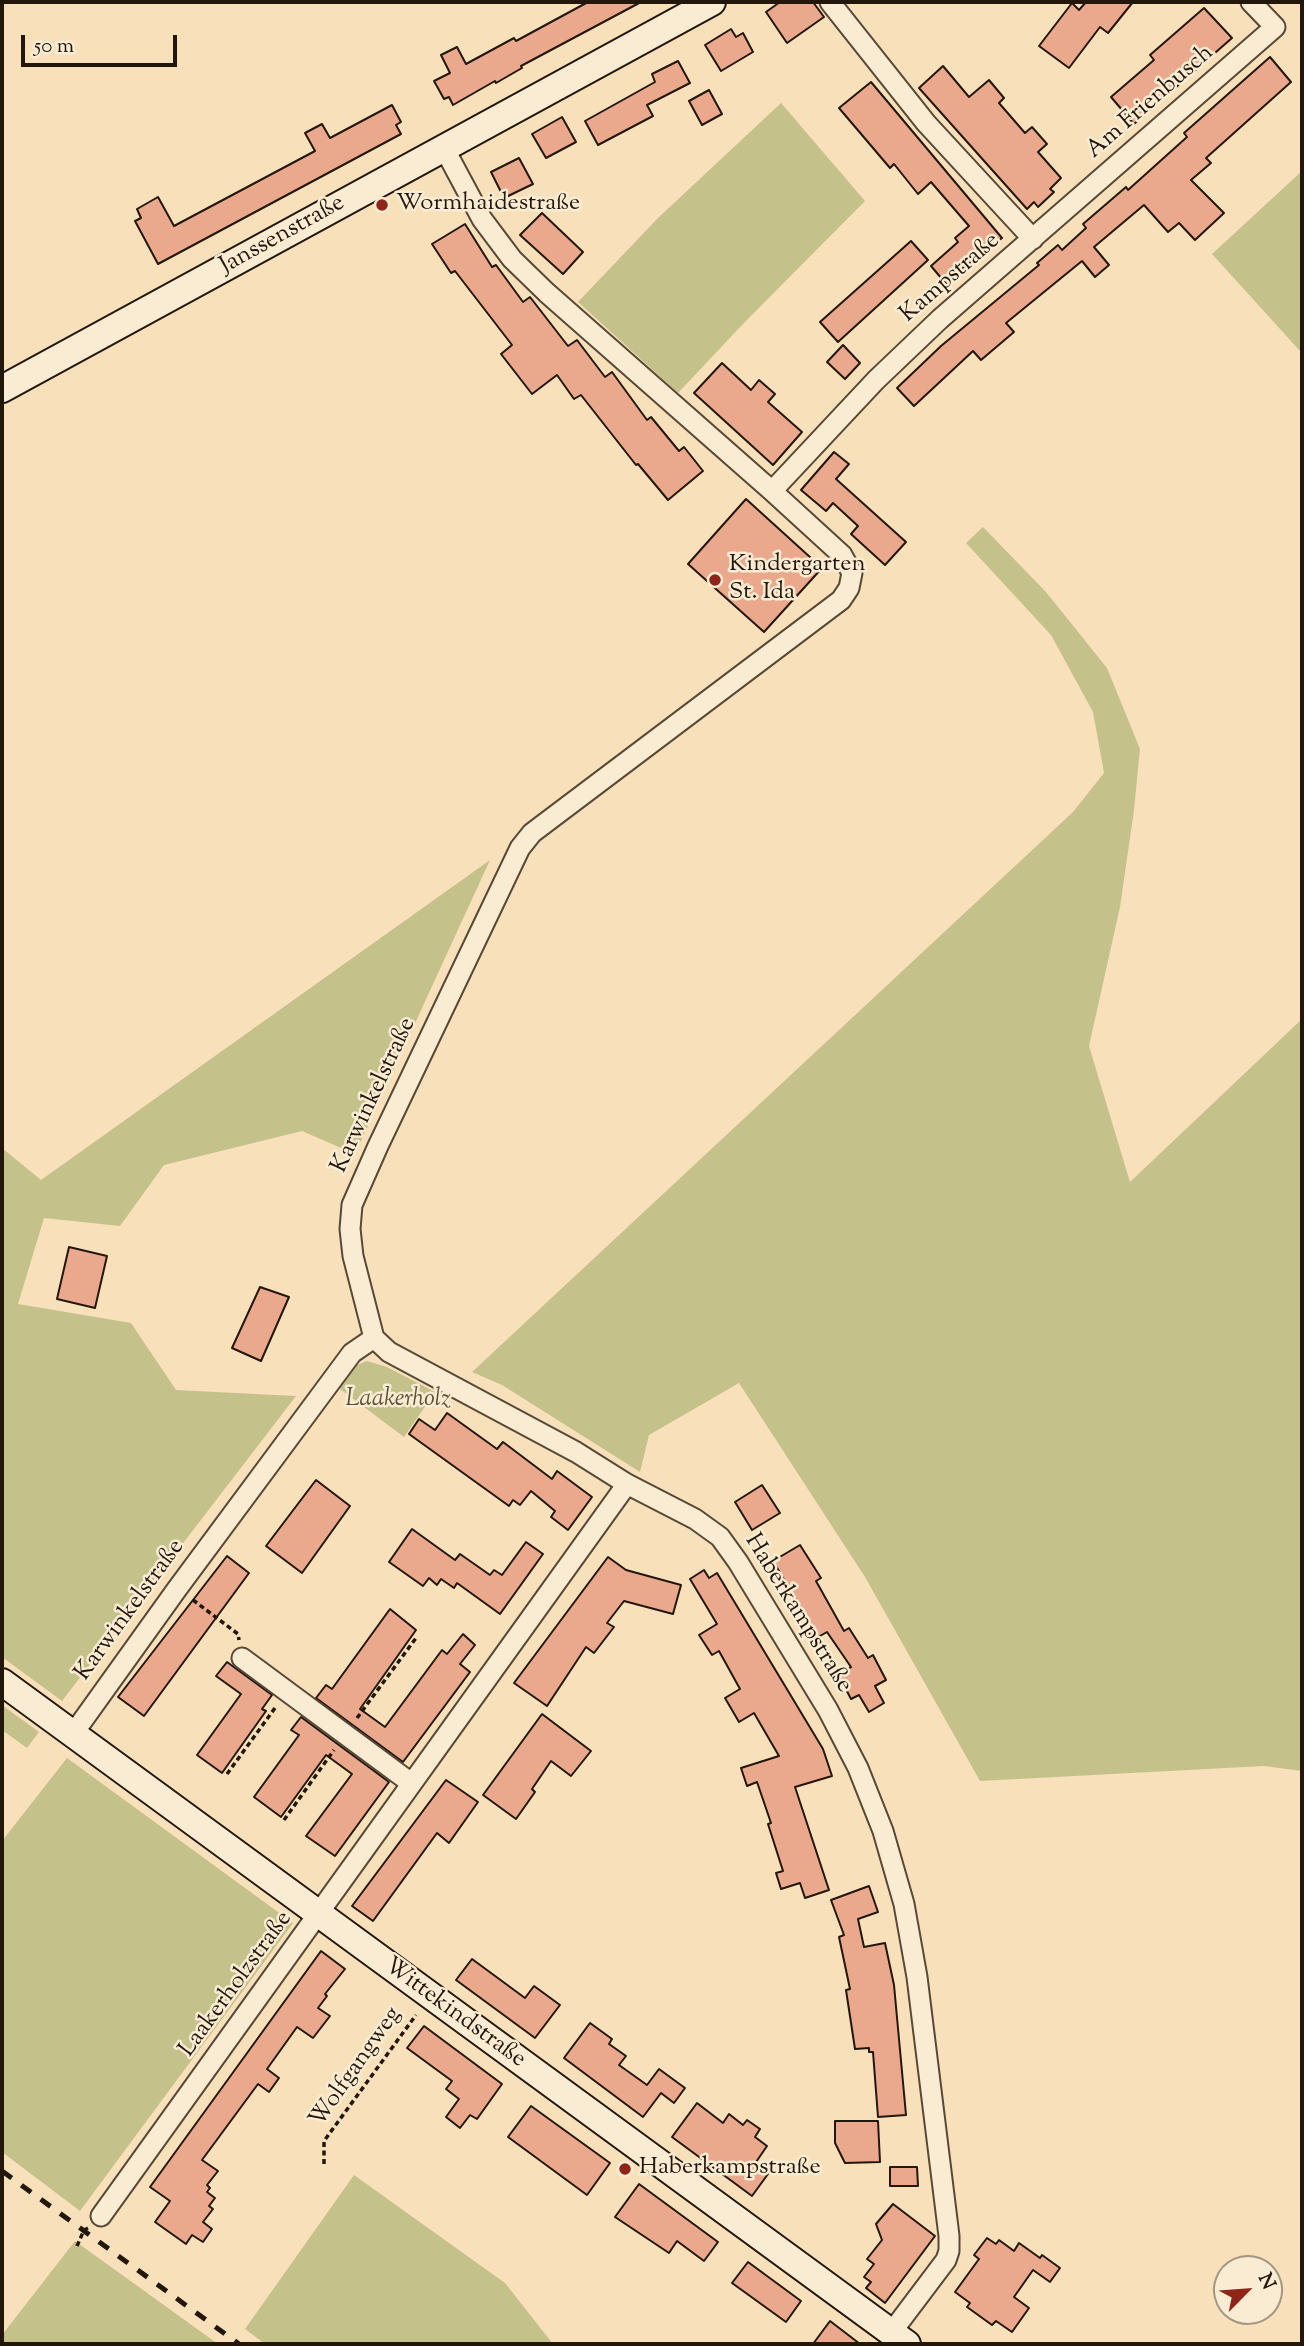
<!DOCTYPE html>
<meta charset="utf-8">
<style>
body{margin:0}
#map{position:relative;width:1304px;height:2346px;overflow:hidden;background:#f8e1ba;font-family:"Sorts Mill Goudy",serif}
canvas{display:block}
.frame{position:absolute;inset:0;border:4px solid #23160b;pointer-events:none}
.north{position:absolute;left:1213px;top:2255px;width:70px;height:70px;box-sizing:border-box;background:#faecd2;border:2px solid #a49682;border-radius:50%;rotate:65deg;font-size:19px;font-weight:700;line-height:28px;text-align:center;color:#23160b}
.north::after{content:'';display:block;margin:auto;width:24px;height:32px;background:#8f2418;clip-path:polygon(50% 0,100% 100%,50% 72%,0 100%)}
.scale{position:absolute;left:21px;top:35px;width:156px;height:32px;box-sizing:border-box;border:4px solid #23160b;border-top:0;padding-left:9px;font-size:21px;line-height:24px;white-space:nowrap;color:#23160b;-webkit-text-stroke:5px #faecd2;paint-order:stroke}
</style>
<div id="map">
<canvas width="1304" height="2346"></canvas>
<div class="frame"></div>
<div class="north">N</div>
<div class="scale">50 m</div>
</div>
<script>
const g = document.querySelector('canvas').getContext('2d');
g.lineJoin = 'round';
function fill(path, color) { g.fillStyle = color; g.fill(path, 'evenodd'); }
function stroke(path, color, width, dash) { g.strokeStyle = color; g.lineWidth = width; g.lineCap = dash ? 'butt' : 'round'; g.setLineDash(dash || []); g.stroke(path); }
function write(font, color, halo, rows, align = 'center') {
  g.font = font + ' "Sorts Mill Goudy",serif'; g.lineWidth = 5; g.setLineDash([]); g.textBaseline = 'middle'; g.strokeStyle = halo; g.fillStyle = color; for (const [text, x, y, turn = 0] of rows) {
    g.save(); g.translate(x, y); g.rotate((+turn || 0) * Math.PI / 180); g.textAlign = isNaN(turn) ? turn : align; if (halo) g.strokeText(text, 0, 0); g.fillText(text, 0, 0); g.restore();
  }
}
fill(new Path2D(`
 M781,103l84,98 -123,124 -64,68 -100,-91 80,-84z
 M1302,171v178l-2,2 -88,-97z
 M983,527l63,65 61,76 33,81 -6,61 -14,97 -31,139 41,136 172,-163v752l-38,-5 -284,15 -115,-204 -126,-194 -90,52 -9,37 -138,-87 -30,-13 601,-560 31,-39 -11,-61 -42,-77 -85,-92z
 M490,860l-135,294 -53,-23 -138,34 -44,61 -76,-8 -26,86 113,19 45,67 120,6 -234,305 -60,-44v-509l39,32z
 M367,1361l20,6 48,25 -31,45 -68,-51 14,-18z
 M2,1705l37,27 -12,16 -25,-18z
 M67,1758l226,165 -213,288 -78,-59v-311z
 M354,2175l151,108 48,61h-288l-20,-15z
 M75,2241l143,103h-216v-9z`), '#c5c18b');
const building = new Path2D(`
 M588,2h53l-120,64 1,2 -26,15 -1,-2 -42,24 -4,-8 -5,2 -10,-18 16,-8 -9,-18 16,-8 9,17 48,-26 2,3z
 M780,2h33l11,15 -37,26 -21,-31z
 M1086,2h47l-25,31 -8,-6 -31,41 -30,-22 33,-43 7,7z
 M1204,8l28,30 -98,86 -23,-27 43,-37 -4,-5z
 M731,29l5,8 7,-4 10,19 -32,19 -16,-26z
 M1270,57l21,25 -85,76 5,5 -20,17 33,33 -29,27 -16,-17 -11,9 -24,-27 -50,42 15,18 -14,12 -13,-16 -76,62 8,9 -33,28 -8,-9 -59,55 -17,-18 44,-42 98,-81 -2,-2 21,-18 4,5 24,-22 -3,-4 43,-37 2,3 59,-53 -3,-4z
 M678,61l12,22 -43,22 6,11 -55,29 -13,-24 70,-39 -3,-8z
 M943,66l26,31 20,-17 15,18 -5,5 26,30 7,-6 15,17 -9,8 23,26 -11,11 4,3 -16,15 -4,-5 -7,7 -108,-121z
 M871,82l131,156 -40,31 2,2 -17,14 -16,-19 27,-24 -3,-4 14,-12 -38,-44 -13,12 -24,-30 -4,4 -51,-60z
 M709,90l13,24 -20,11 -13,-24z
 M392,105l9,17 -5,3 5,9 -243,130 -23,-43 6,-3 -4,-9 21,-12 16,29 141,-75 -10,-18 17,-9 8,14z
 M562,117l14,25 -30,16 -14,-24z
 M519,158l14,26 -29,14 -13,-26z
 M542,213l41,39 -20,22 -43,-39z
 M465,224l27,43 4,-2 27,37 7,-5 38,49 9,-6 28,37 7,-5 35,48 4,-3 28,34 5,-4 19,24 -35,29 -30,-36 -2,1 -55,-70 -7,4 -17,-24 -25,19 -31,-40 11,-9 -57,-74 -4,2 -19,-29z
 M911,241l17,19 -90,82 -18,-20z
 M843,345l17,18 -15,16 -18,-17z
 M722,363l29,27 8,-10 16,14 -7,8 34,30 -29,33 -79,-72z
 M834,452l15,12 -13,15 70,63 -21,23 -34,-31 7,-8 -25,-23 -7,8 -25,-21z
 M746,499l76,69 -58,64 -76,-68z
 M69,1247l38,9 -12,52 -38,-9z
 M260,1287l29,10 -28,64 -29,-13z
 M447,1413l50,36 6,-7 49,37 5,-8 35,26 -24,33 -17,-13 4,-6 -24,-20 -11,14 -7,-5 -4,6 -100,-72 10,-15 16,11z
 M316,1480l34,26 -48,67 -36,-27z
 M762,1485l18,28 -28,17 -17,-28z
 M412,1529l43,31 5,-6 30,21 4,-5 8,5 24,-33 17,12 -43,60 -43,-31 -3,5 -13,-9 -4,6 -8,-7 -6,8 -34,-24z
 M800,1545l21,33 -5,3 28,50 5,-3 19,30 5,-3 13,25 -11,6 9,17 -15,9 -10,-17 -8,4 -13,-25 13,-7 -24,-35 -14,8 -16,-27 5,-3 -29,-49z
 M227,1556l22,17 -105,143 -26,-19z
 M608,1557l18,13 55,15 -8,29 -49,-13 -17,22 7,4 -20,26 -8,-6 -39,59 -33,-23z
 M704,1570l5,8 8,-5 106,176 9,27 -37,11 34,103 -24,8 -5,-15 -19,6 -5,-16 7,-2 -15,-47 3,-1 -14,-41 -10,4 -6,-18 38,-12 -25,-43 -15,9 -14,-24 15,-9 -21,-38 -7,4 -13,-20 18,-11 -27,-45z
 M390,1609l26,21 -56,79 25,18 57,-77 5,4 16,-20 12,11 -15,19 10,8 -67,90 -87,-64 10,-13 6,4z
 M227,1662l45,33 -10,14 4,2 -44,62 -25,-18 44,-61 -25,-18z
 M542,1714l49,37 -20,25 -20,-15 -19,28 3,3 -19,27 -33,-24z
 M301,1717l88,65 -54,74 -29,-20 46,-62 -26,-19 -45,62 -27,-20 45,-62 -8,-5z
 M446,1780l32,22 -29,41 -12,-10 -64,88 -21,-15z
 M869,1886l9,26 -20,7 6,28 21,-4 9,42 12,130 -28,2 -5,-65h-4v-4l-14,1 -9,-59 4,-1 -11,-52 5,-2 -13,-35z
 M321,1951l24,18 -20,25 2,2 -9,12 12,8 -17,22 -16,-11 -30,42 12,9 -10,14 -11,-8 -56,76 16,11 -11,14 3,3 -3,4 8,6 -6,8 4,3 -10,13 9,7 -9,13 -11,-7 -6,9 -31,-22 15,-21 -20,-14z
 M472,1959l53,39 9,-12 26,19 -25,33 -79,-58z
 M590,2023l22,16 -3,5 17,12 -7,9 28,20 12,-16 26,19 -11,15 -13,-10 -18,24 -79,-59z
 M424,2026l78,58 -25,35 -7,-4 -10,13 -14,-11 13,-18 -13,-10 6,-8 -45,-33z
 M697,2103l26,20 6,-9 14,11 4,-5 13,9 -5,8 12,9 -13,19 14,9 -16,22 -80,-59z
 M531,2106l79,57 -23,32 -79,-58z
 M835,2121h43l2,41 -35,1 -10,-20z
 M890,2167h27l1,19h-28z
 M639,2184l79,58 -14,19 -27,-20 -8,12 -54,-36z
 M893,2204l42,32 -50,67 -19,-15 5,-6 -7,-5 10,-13 -7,-5 15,-19 -6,-16z
 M987,2238l9,6 3,-4 15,11 5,-8 21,15 2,-3 18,13 -10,14 -17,-12 -19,27 15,11 -17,24 -16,-11 -4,4 -25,-18 3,-4 -15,-11 24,-33 -5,-4z
 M748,2262l53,39 -15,21 -54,-39z
 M830,2321l30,23h-47z`);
fill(building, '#eaa98d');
stroke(building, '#23160b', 2);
const minor = new Path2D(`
 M830,2l96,121 107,116
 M772,491l104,-111 64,-61 335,-292 -24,-25
 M374,1338l-21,-82 -3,-27 2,-24 26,-59 142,-298 12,-15 309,-233 8,-12 3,-15 -10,-18 -70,-64 -225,-198 -35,-34 -30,-40 -38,-71
 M374,1338l15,14 187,100 51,32 68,35 25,18 18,25 90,148 30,58 25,63 21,73 13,73 32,259v15l-3,9 -55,73
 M242,1658l169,125
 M73,1734l104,-145 175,-236 22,-15
 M101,2216l526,-732`);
const secondary = new Path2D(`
 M2,389l710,-387
 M2,1682l905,662`);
stroke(minor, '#584937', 23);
stroke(secondary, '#23160b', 30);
stroke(new Path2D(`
 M193,1600l45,34 1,6
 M357,1718l59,-80
 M227,1774l48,-66
 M284,1820l50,-70
 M324,2164v-23l92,-126
 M77,2246l7,-16 4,-2`), '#23160b', 3.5, [5, 3.5]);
stroke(minor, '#faecd2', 19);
stroke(secondary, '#faecd2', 26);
stroke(new Path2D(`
 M2,2171l237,173`), '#23160b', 5, [12, 12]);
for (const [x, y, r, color] of [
 [382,205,7,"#8f2418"],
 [715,580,7,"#8f2418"],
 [625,2169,7,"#8f2418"]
]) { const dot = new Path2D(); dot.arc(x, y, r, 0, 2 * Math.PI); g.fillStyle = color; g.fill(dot); stroke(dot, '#faecd2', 2.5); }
write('24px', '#23160b', '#faecd2', [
 ["Am Frienbusch",1151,103,-41],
 ["Janssenstraße",283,236,-29],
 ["Kampstraße",951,279,-41],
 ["Karwinkelstraße",375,1096,-65],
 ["Karwinkelstraße",131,1611,-54],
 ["Haberkampstraße",797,1614,58],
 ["Laakerholzstraße",237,1985,-54],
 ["Wittekindstraße",454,2014,36],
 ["Wolfgangweg",357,2068,-55]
]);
write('24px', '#23160b', '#faecd2', [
 ["Wormhaidestraße",396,205],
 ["Kindergarten",729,566],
 ["St. Ida",729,594],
 ["Haberkampstraße",639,2169]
], 'left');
write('italic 24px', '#5c5238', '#faecd2', [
 ["Laakerholz",398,1401]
]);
</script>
